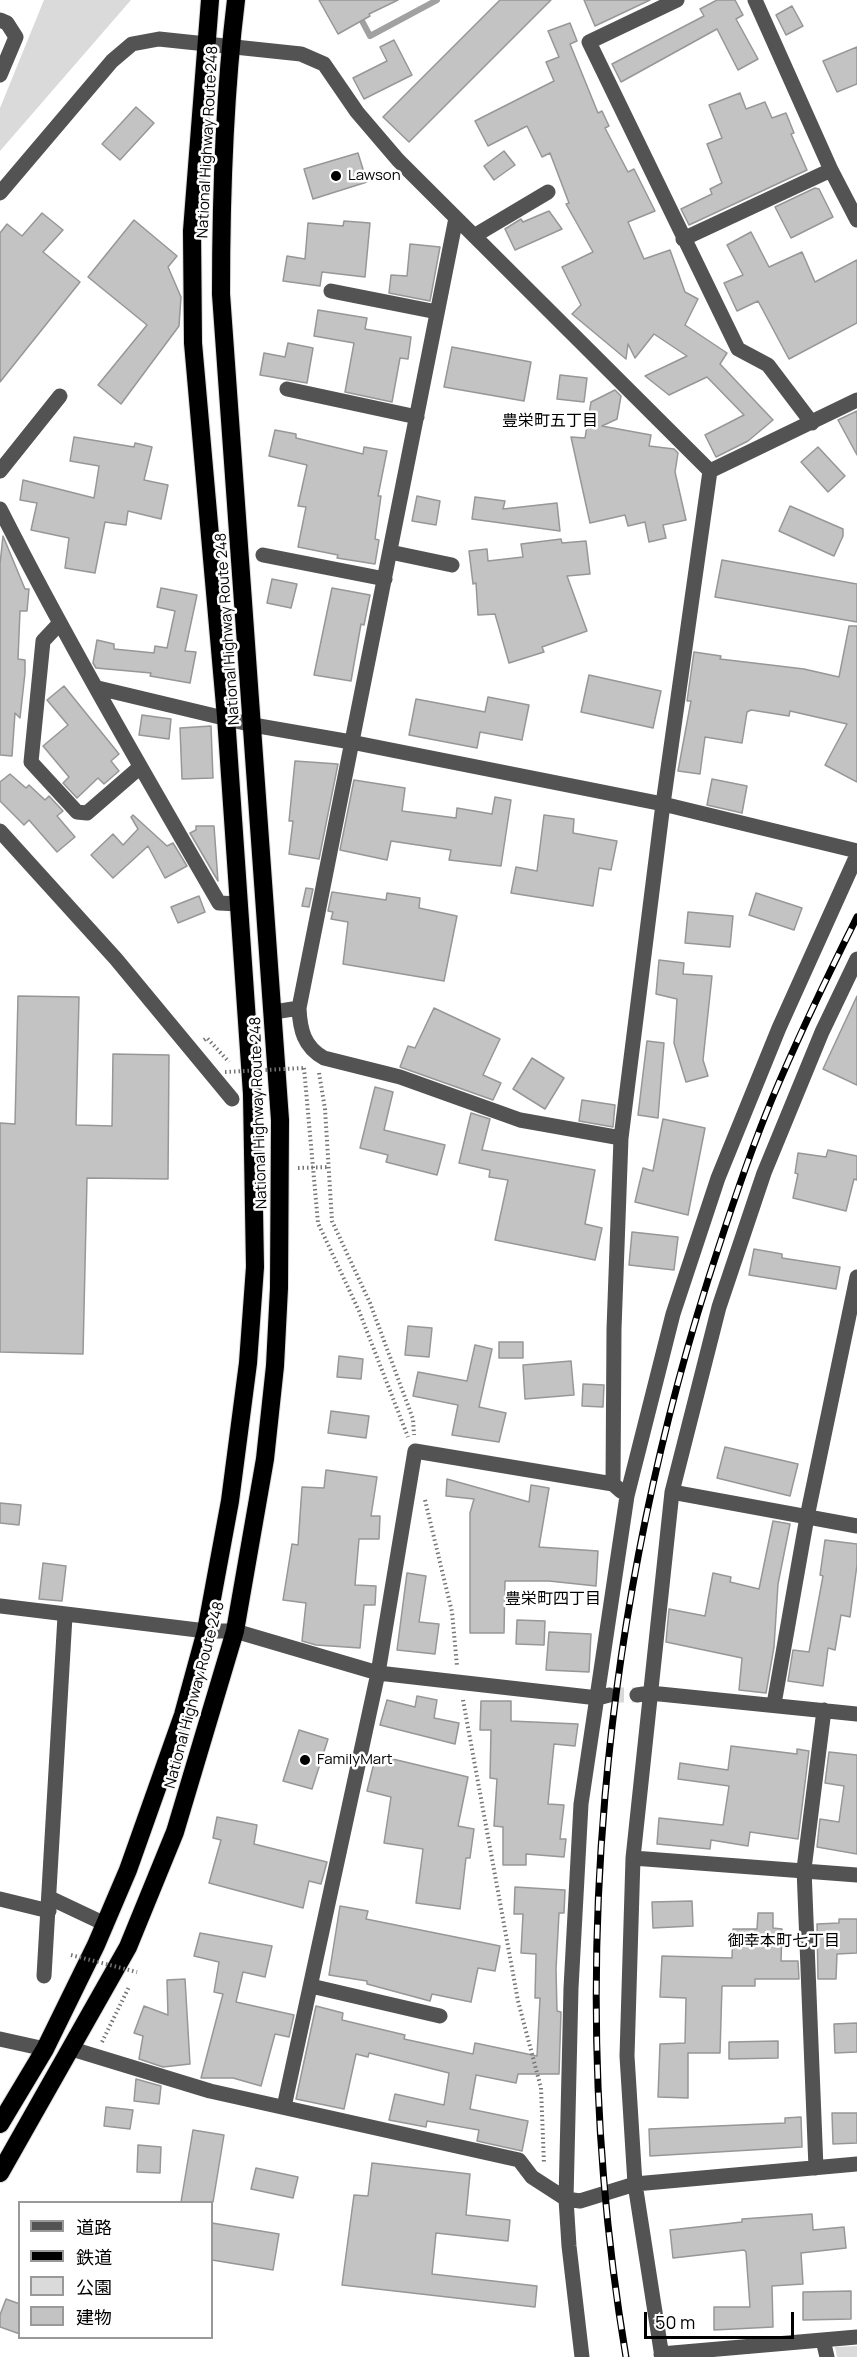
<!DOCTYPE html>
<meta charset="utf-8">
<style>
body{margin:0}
#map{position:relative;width:857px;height:2357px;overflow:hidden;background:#fff;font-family:Manrope,"Noto Sans JP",sans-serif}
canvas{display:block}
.legend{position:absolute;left:18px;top:2201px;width:195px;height:138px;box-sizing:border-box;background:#fff;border:2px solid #999;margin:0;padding:8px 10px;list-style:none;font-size:18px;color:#000}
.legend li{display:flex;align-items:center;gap:12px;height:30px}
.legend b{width:30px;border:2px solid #999}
.scale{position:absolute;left:644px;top:2312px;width:150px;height:27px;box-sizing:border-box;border:3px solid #000;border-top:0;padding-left:8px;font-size:18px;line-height:21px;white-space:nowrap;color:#000;-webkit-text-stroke:4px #fff;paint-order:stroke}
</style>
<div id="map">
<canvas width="857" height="2357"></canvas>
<ul class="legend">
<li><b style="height:8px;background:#535353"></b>道路</li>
<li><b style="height:8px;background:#000"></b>鉄道</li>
<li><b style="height:16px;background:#dadada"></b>公園</li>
<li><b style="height:16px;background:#c3c3c3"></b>建物</li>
</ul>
<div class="scale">50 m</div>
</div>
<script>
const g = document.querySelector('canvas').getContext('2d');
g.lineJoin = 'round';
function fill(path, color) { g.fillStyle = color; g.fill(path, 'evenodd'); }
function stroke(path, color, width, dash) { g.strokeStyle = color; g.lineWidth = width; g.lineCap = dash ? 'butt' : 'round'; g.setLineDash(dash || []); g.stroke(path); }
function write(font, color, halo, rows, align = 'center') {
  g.font = font + ' Manrope,"Noto Sans JP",sans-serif'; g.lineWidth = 5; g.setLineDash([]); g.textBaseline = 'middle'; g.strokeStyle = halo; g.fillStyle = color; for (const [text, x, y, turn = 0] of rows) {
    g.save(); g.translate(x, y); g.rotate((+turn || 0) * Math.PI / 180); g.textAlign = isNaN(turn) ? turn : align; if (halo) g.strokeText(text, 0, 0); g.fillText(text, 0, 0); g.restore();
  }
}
fill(new Path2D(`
 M44,0h87l-131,151v-43z
 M857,2346v11h-20l-2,-10z`), '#dadada');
stroke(new Path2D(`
 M351,0l19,36 67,-36`), '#a1a1a1', 6);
const building = new Path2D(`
 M319,0h79l-29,14 1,2 -32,18z
 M500,0h51l-142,142 -26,-25z
 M584,0h66l-55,26z
 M717,0h18l8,15 -7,4 22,40 -20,11 -21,-41 -96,53 -9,-18 92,-48 -4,-7z
 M792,6l11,20 -17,9 -10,-20z
 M570,23l7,18 -7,3 28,69 4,-2 7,15 -4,2 23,44 6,-3 21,42 -27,11 16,37 26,-9 15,42 13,7 -13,26 42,28 -7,11 53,56 -25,21 -32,16 -11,-22 39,-20 -37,-38 -38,18 -24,-19 42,-20 -33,-22 -19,24 -7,-14 -2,15 -54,-45 9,-9 -19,-38 31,-15 -27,-48 3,-1 -19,-50 -8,4 -15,-31 -39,20 -13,-25 79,-40 -8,-19 13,-5 -11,-26z
 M394,40l18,35 -48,24 -11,-21 34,-17 -7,-14z
 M857,47v37l-20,8 -14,-31z
 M740,93l6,16 19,-7 7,16 14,-5 8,20 -3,1 16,36 -118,55 -8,-16 31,-15 -2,-5 12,-6 -15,-39 15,-6 -13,-33z
 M136,107l18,16 -34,37 -18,-16z
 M504,151l11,14 -21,15 -10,-14z
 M358,153l9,29 -54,17 -9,-30z
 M815,188l4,1 14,28 -42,21 -16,-31z
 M549,211l13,18 -47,21 -10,-21 16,-10 2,3z
 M42,213l21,17 -20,22 37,30 -80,100v-149l7,-9 15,12z
 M134,220l43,36 -9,11 13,30 -2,29 -58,78 -23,-19 49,-60 -59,-48z
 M344,221l26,2 -5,54 -43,-5 -2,14 -37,-5 4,-25 18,3 3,-36 35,3z
 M751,232l18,35 33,-15 13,30 42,-22v63l-68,36 -31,-58 -21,10 -13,-28 19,-8 -16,-30z
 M410,244l30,3 -10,54 -41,-8 2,-18 16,1z
 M318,310l49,8 -2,11 46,8 -3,22 -8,-1 -8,44 -47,-10 9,-49 -40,-7z
 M288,343l25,5 -6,35 -47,-8 4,-22 21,4z
 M452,347l79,15 -7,39 -80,-14z
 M560,375l27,3 -3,24 -27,-3z
 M615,390l6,6 -4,23 -15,7 49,9 -2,11 25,3 4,4 -3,19 11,48 -23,5 3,13 -17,4 -4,-20 -17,4 -3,-11 -35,8 -19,-86 14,1 6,-36z
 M857,411v44l-19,-35z
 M275,430l21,4v4l67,16 1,-7 23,4 -9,45h3l-6,43 4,1 -4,24 -38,-6 1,-3 -40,-8 8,-40 -8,-1 9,-41 -38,-9z
 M74,437l60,10 1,-4 17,4 -8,33 24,5 -7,34 -33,-8 -2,14 -21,-3 -10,51 -30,-5 4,-30 -38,-8 6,-27 -17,-3 3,-20 71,18 5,-32 -29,-5z
 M818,447l27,29 -17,16 -27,-30z
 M417,496l23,5 -4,24 -24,-4z
 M475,497l30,4 -2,8 54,-6 3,28 -88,-12z
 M790,506l53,23v7l-9,20 -55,-25z
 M3,536l22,53h4l-2,22h-7l-2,48 7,1v13l-5,45 -5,-5 -3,43 -12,-1v-191z
 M561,539l1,4 24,-2 4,33 -23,2 20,55 -45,16 2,5 -35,11 -14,-49 -17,1 -2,-32 -3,1 -4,-33 18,-2 1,12 35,-4 -2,-13z
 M722,560l135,24v38l-142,-25z
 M272,579l25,5 -6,24 -24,-5z
 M161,588l36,7 -12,56 11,1 -6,31 -40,-7 1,-3 -55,-5 -3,-5 4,-23 17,4v5l40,4 1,-7 12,2 8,-37 -18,-4z
 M332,588l38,7 -6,30 -3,-1 -10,57 -37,-6z
 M849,626h8v156l-32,-17 22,-41 -57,-13 -1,5 -38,-6 -4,2 -5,31 -37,-6 -5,37 -22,-3 13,-70h-4l7,-49 27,4 -1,3 84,10 35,8z
 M589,675l72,16 -8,37 -72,-16z
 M64,686l55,68 -8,7 8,10 -15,13 -6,-6 -21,20 -14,-15 6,-6 -26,-31 25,-21 -21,-25z
 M488,697l41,8 -7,35 -42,-8 -3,16 -68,-13 7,-36 69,13z
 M142,715l29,4 -2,20 -30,-4z
 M211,726l2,52 -31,1 -2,-51z
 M295,761l43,3 -19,95 -30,-5 4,-33h-4z
 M10,774l16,14 3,-3 16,15 4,-4 14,15 -6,5 18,21 -18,15 -28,-32 -5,5 -24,-24v-19z
 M712,779l35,7 -5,27 -35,-8z
 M354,780l51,8 -3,23 54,7 1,-10 35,6 3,-17 16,3 -10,66 -52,-6 2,-10 -60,-9 -4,19 -47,-10z
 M133,815l34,31 6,-3 14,23 -22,12 -17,-32 -35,32 -22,-23 22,-21 10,11 15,-16 -7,-12z
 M544,815l30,4 -1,14 44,8 -6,29 -12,-2 -6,38 -82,-13 5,-26 21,4z
 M196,826h18l4,55 -28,-48 6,-3z
 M306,888l7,1 -4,18 -7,-1z
 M332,892l54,8 1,-7 33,5 -1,10 38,8 -13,65 -101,-17 5,-42 -17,-3 2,-7 -5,-1z
 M756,893l46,15 -8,22 -45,-15z
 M199,896l6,16 -27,11 -7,-16z
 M688,912l45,4 -3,31 -45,-4z
 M659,960l25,3 -1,11 29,2 -9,84 5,16 -22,6 -12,-39 3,-44 -21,-5z
 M18,996l61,1 -3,128 36,1 1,-72 56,1 -1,124 -81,-1 -4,176 -83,-2v-229l15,1z
 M857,996v89l-34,-16z
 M434,1008l66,31 -17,36 18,8 -8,17 -93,-33 8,-21 7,2z
 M647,1041l17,2 -6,75 -20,-3z
 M532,1058l32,20 -19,31 -32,-20z
 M375,1087l18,5 -9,38 61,15 -8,30 -51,-13 2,-7 -28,-7z
 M582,1100l33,5 -2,22 -34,-6z
 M471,1113l19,6 -8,31 113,20 -10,54 17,4 -7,32 -100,-20 13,-60 -19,-3 1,-7 -31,-7z
 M663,1119l42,9 -17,87 -53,-13 8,-34 10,3z
 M828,1150l29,6v24l-3,-1 -8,32 -53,-13 5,-24 -3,-1 3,-20 28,4z
 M632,1232l46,5 -4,33 -45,-5z
 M754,1249l28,5v4l58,9 -4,22 -87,-14z
 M408,1326l24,2 -3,29 -24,-2z
 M499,1342h24v16h-24z
 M475,1345l17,4 -13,58 27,6 -7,29 -47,-7 6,-30 -45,-9 5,-24 49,9z
 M339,1356l24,3 -2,20 -24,-2z
 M571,1361l3,34 -49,4 -2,-34z
 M583,1384l21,1 -1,22 -21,-1z
 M331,1411l38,5 -3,22 -38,-5z
 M725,1447l73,17 -8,32 -73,-18z
 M326,1470l51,7 -6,39h9l-1,23h-20l-4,46 21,1 -1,19h-11l-4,43 -44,-3 -14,-4 4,-38 -23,-3 9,-56 6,1 4,-58 22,1z
 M447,1479l82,23 2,-17 18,3 -10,59 59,4 -2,35 -47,-5h-44l-1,52h-34v-120l4,-14 -28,-3z
 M0,1503l21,2 -2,20 -19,-2z
 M773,1521l17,3 -12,60 -4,63 -8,46 -27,-3 3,-32 -76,-16 3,-33 36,7 8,-43 18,4 -1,5 29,7z
 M825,1540l32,4v21l-7,52 -9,-2 -6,35 -7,-2 -5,38 -35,-5 5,-31 16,2 14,-76 -3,-1z
 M43,1563l23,3 -4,35 -23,-2z
 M407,1573l19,3 -7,46 20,2 -4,30 -38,-4z
 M517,1620l28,1 -1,24 -28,-1z
 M549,1632l42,2 -2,38 -43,-2z
 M417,1696l20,4 -3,18 25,5 -4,21 -75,-19 7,-25 28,7z
 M481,1701h30v20l67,3 -3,22 -21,-2 -6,60 16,1 -4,34h6l-2,18 -38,-3v11h-23v-38l-9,-1 3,-47 -7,-1 1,-48h-11z
 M299,1730l29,9 -16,50 -29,-8z
 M731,1746l66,8v-5l12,2 -11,88 -48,-7 -2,14 -37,-6 -1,9 -53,-5 2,-26 64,7 6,-39 -51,-7 2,-16 48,7z
 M829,1752l28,3v99l-40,-7 3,-28 19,3 5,-36 -19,-3z
 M376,1755l92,22 -10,49 16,3 -4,29h-4l-6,51 -44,-6 7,-54 -39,-6 7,-46 -24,-6z
 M217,1817l40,8 -3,19 73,18 -6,22 -12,-3 -6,27 -94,-25 12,-43 -8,-2z
 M515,1887l50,3 -1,23h-5l-3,56 1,42 4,1 -2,62h-41l-2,9 -40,-8 -6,34 58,12 -6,30 -45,-10 2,-11 -52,-9 -1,6 -37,-7 6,-26 49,11 5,-32 -80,-20 -1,4 -12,-3 -12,55 -48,-10 20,-93 27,7 -1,7 63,15 -1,4 69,15 2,-11 62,13 3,-58h-5l1,-44 -15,-1 2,-39h-9z
 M692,1901l1,25 -40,2 -1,-26z
 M340,1906l28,5 -2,8 134,27 -5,25 -17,-3 -7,34 -39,-8 -2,7 -63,-17v-3l-38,-6z
 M758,1913h15v15l9,1 -1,32h17l1,18h-44v7h-33l-2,67h-32v45l-30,-1 2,-53 25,-1 1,-45 -26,-1 2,-41 70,2 1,-29h24z
 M839,1919h18v34l-20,1 -1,25h-18l-1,-55 22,-1z
 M200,1933l72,13 -7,31 -22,-5 -7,30 58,13 -5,22 -14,-3 -14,52 -28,-8h-32l22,-84 -9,-2 5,-30 -25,-6z
 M185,1979l5,85 -27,3 -24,-8 4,-23 -9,-3 10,-27 24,9 -1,-35z
 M857,2023v29l-22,1 -1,-29z
 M778,2041v17l-49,1v-17z
 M136,2079l25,7 -2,18 -25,-3z
 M106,2107l27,3 -3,19 -26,-3z
 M832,2113h25v30l-24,1z
 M801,2117l1,30 -152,9 -1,-27 136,-6v-5z
 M193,2130l31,5 -11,67h-32z
 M138,2145l23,2 -1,26 -23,-1z
 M372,2163l98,11 -4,41 44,5 -2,21 -72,-8 -4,41 105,12 -2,21 -193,-22 12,-90 14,1z
 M256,2168l42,9 -5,21 -42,-9z
 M812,2214l1,16 31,-3 2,21 -45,5 2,31 -31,2 1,41 -59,3v-23h36l-4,-55 -2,-2 -71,8 -3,-28 72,-8v-3z
 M212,2223l67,11 -6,36 -61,-10z
 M851,2291v28l-48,1v-28z
 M6,2299l14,5v30l-20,-7v-12z`);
fill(building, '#c3c3c3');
stroke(building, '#979797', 1.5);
stroke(new Path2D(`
 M609,1695h28`), '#d9d9d9', 15, [15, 8]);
const highway = new Path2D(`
 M0,2124l45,-75 51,-104 32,-75 55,-155 23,-84 24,-130 18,-138 7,-96 -3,-173 -26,-377 -33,-374 -1,-112 18,-231
 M0,2173l128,-226 47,-115 60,-201 30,-172 10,-93 4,-78 1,-168 -59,-826c0,-98 3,-197 15,-294`);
stroke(highway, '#dbdbdb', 20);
stroke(new Path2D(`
 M204,1040l3,-2 22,24
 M304,1068l14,155 41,88 49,126
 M319,1073l6,36 7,112 38,82 43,116 1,16
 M298,1168l31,-1
 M425,1500l27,112 5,54
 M463,1700l55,301 23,87 3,76
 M102,2042l27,-55`), '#757575', 4, [1.5, 3]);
stroke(new Path2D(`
 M677,0l-88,42 149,307 30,16 44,58
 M755,0l76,170 26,50
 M0,20l7,3 9,14 -16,38
 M0,193l112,-132 20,-17 27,-5 142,15 23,10 33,48 41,48 312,311
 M456,218l-157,790c1,22 5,39 25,50l76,19 120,43 101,18
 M474,236l74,-44
 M683,239l148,-69
 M331,291l106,21
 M287,389l130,28
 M0,471l60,-75
 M710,471l147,-71
 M0,509c68,134 144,264 219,394l20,1
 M390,552l62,13
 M263,555l122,24
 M59,624l-16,17 -12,121 46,50 10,1 52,-45
 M98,688l155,37 98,17 312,62 194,47
 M0,831l116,128 116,140
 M274,1012l25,-4
 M613,1484l1,-155 7,-191 42,-334 47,-333
 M672,1492l185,34
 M0,1606l206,25h29l143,42 220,25 11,-3
 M637,1695l13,-2 207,21
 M774,1704l33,-187 50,-240
 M633,1858l224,17
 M50,1898l55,26
 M0,1899l49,12
 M44,1976l21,-360
 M311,1986l129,30
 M0,2039l45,10
 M72,2049l138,42 309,69 13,17 34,22 14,2 55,-17 222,-20
 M284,2107l94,-434 37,-222 198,33 8,7
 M816,2168l-12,-299 20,-159
 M823,2340l4,17
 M661,2354l196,-17
 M582,2357l-13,-111 -3,-47 5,-211 10,-184 46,-308 46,-182 45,-136 61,-150 78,-173
 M662,2357l-27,-173 -8,-128 6,-198 39,-366 47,-185 45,-134 58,-141 35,-73`), '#535353', 15);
stroke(highway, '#000', 18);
const rail = new Path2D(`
 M626,2357c-62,-369 -25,-756 93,-1111 16,-49 33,-99 53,-147 26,-62 55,-122 85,-182`);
stroke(rail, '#000', 7);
stroke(rail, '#fff', 4.5, [14]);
stroke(new Path2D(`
 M225,1072l79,-4
 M71,1955l66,17`), '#757575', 4, [1.5, 3]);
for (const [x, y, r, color] of [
 [336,176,6,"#000"],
 [305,1760,6,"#000"]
]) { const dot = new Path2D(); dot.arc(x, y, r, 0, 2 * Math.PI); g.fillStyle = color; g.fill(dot); stroke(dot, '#fff', 2); }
write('15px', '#000', '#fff', [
 ["National Highway Route 248",208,142,-87],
 ["National Highway Route 248",228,629,-94],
 ["National Highway Route 248",259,1113,-92],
 ["National Highway Route 248",195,1695,-75]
]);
write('15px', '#000', '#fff', [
 ["Lawson",348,176],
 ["FamilyMart",317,1760]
], 'left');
write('16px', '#000', '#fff', [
 ["豊栄町五丁目",550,422],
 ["豊栄町四丁目",553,1600],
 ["御幸本町七丁目",784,1942]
]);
</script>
